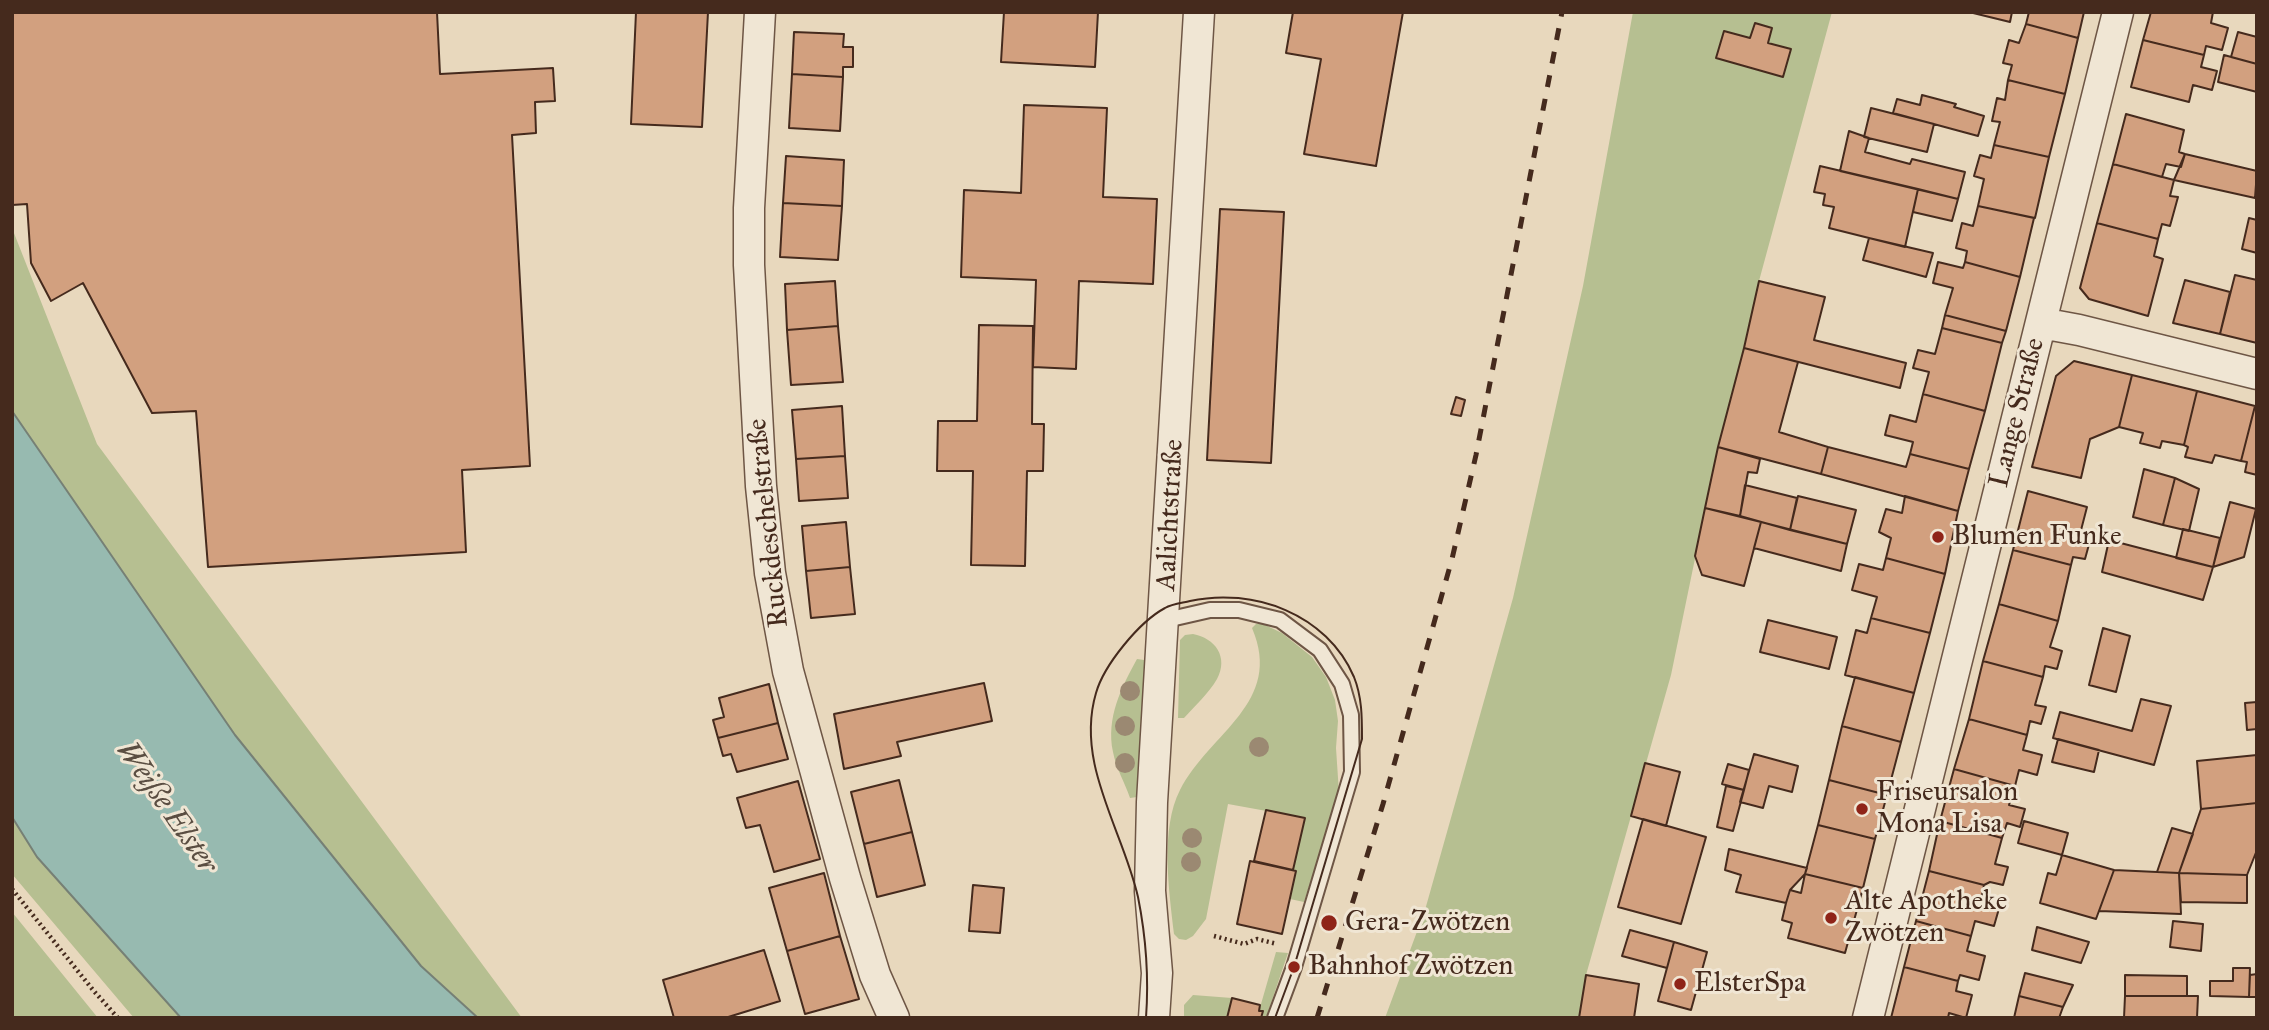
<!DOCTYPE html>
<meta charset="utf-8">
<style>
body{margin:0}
#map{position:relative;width:2269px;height:1030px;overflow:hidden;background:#e8d8bd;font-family:"IM FELL Great Primer",serif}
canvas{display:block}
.frame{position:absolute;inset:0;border:14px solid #452a1d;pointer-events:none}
</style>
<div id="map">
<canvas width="2269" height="1030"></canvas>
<div class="frame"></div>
</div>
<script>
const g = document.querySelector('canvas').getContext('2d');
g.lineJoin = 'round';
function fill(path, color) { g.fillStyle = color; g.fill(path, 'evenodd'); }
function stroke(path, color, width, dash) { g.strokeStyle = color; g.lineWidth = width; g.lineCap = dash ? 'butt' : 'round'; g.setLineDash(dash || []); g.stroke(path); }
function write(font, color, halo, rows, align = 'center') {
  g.font = font + ' "IM FELL Great Primer",serif'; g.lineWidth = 6; g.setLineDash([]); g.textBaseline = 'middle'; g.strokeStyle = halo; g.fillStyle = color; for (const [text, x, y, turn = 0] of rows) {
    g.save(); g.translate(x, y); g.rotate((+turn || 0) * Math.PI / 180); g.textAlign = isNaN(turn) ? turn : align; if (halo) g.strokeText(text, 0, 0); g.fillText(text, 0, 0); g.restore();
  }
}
fill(new Path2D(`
 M1633,12h199l-73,269 -15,67 -26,99 -47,228 -85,300 -7,43h-194l40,-108 88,-312 70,-312z
 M12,228l85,216 425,574h-44l-57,-52 -186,-231 -223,-324z
 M1256,624h7l19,9 30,24 14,20 9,23 3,21 -2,27 3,45 -35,109 -14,-3 5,-28 -2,-1 12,-52 -77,-14 -22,115 -13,17 -7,4 -7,-1 -5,-5c-5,-43 -14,-105 6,-144 30,-58 104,-87 72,-162z
 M1193,634c22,4 36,23 24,45 -8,14 -22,27 -33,39h-6l2,-78 5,-5z
 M1137,659l7,1 2,3 -9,134 -7,1c-5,-15 -14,-30 -17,-46 -7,-34 8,-64 24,-93z
 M12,817l25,40 144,161h-47l-122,-144z
 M12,912l86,106h-86z
 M1276,952l12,1 -22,65h-5l1,-6 -3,-1z
 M1193,995l39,3 -5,20h-43v-13z`), '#b6bf91');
const water = new Path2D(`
 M12,411l223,324 186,231 57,52h-297l-144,-161 -25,-40z`);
fill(water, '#97bab0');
stroke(water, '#768075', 2);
const building = new Path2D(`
 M12,12h425l3,62 113,-6 2,33 -20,1 1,31 -24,2 18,331 -68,4 4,82 -258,15 -12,-156 -44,2 -69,-130 -32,18 -20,-38 -4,-59 -15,1z
 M636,12h72l-6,115 -71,-3z
 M1004,12h94l-3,55 -94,-5z
 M1293,12h110l-27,154 -72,-12 17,-95 -35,-6z
 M1969,12h43l-2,10z
 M2029,12h55l-6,26 -52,-14z
 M2151,12h62l-2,11 17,5 -6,22 -16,-4 -2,9 -61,-15z
 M1755,23l17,5 -4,15 23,6 -8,28 -67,-19 8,-27 26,7z
 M2026,24l52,14 -13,56 -57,-14 4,-15 -9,-2 6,-23 10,3z
 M794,32l50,2 -1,13h10v20h-10v10l-51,-3z
 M2238,32l19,5v27l-26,-7z
 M2143,40l61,15 -3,12 16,4 -5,19 -19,-5 -4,17 -58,-15z
 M2224,55l33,9v28l-39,-10z
 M792,74l51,3 -3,54 -51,-3z
 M2008,80l57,14 -16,63 -55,-12 6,-23 -8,-1 5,-23 8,2z
 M1922,95l34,9 -2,3 30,9 -6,20 -85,-23 4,-14 23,6z
 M1024,105l83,3 -4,89 54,2 -4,85 -74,-3 -3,88 -43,-2 3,-87 -75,-3 3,-87 57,3z
 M1871,108l63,16 -7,28 -63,-15z
 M2126,114l58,16 -5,22 6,2 -4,13 -15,-3 -4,13 -49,-13z
 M1849,131l20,7 -4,14 45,12 2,-5 53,13 -7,27 -118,-28z
 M1994,145l55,12 -14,61 -57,-12 6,-27 -10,-3 6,-21 11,3z
 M2185,154l72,17 -2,27 -81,-18z
 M786,156l58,4 -2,46 -59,-3z
 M2113,164l61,16 -4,16 8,1 -8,29 -8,-2 -4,15 -61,-16z
 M1820,166l98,23 -13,58 -76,-19 5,-21 -11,-2 2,-11 -11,-2z
 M1918,189l40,10 -6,22 -39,-9z
 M783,203l59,3 -4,54 -58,-3z
 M1978,206l56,12 -14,59 -55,-15 2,-11 -11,-3 6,-25 11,3z
 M1220,209l64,3 -13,251 -64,-3z
 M2249,218l8,2v33l-15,-4z
 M2097,223l61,16 -4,17 9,3 -15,57 -59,-17 -9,-11z
 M1869,238l64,15 -7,24 -63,-17z
 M1938,262l25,6 2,-6 55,15 -14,54 -61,-16 8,-27 -20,-5z
 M2235,275l22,5v63l-37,-9z
 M2185,280l45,12 -10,42 -47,-11z
 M835,281l3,45 -51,4 -2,-46z
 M1759,281l66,16 -11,43 92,23 -6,25 -156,-40z
 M1945,315l61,16 -4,12 -60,-15z
 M979,325l54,1 -1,98h12l-1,47h-16l-2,95 -54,-1 2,-94h-36l1,-50h39z
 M838,326l5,56 -52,3 -4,-55z
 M1942,328l60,15 -17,68 -62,-17 6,-22 -16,-4 5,-18 17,4z
 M1744,348l54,14 -19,70 49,15 -7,27 -103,-27z
 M2074,361l58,14 -13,52 -29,12 -9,39 -49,-11 24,-91z
 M2132,375l65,16 -13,54 -22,-4 -2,7 -20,-5 3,-10 -24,-6z
 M2197,391l58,15 -14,55 -26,-6 -3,8 -27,-6 3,-10 -4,-2z
 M1923,394l62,17 -16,58 -59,-15 3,-12 -28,-7 5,-20 26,7z
 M1456,397l9,3 -4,16 -10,-2z
 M842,406l3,50 -49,3 -4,-49z
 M2255,406l2,1v68l-12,-3 2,-10 -6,-1z
 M1718,447l42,12 -3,14 -9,-1 -8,44 -35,-8z
 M1828,447l78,20 4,-13 59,15 -11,42 -137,-37z
 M845,456l3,42 -49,3 -3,-42z
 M2144,469l31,9 -12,47 -30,-8z
 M2175,478l24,11 -10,42 -26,-6z
 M1745,485l52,13 -7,32 -50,-14z
 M2028,491l59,16 -7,27 11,3 -6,22 -12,-2 -2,8 -58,-15z
 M1798,496l58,14 -9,34 -57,-14z
 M1905,496l53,15 -13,63 -59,-16 5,-20 -12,-6 7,-23 16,4z
 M2230,502l26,7 -12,48 -31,10z
 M1705,508l56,14 -17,64 -42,-11 -7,-19z
 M846,522l4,45 -44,4 -4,-45z
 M1761,522l86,22 -6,27 -87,-23z
 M2183,529l37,9 -7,29 -37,-9z
 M2109,540l104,27 -10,33 -101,-28z
 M2013,550l58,15 -13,56 -59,-17z
 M1886,558l59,16 -15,59 -59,-15 6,-21 -25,-7 7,-26 24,6z
 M850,567l5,47 -44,4 -5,-47z
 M1999,604l59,17 -8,26 12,4 -5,18 -12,-3 -2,11 -60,-16z
 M1871,618l59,15 -16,60 -69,-18 11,-45 11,3z
 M1768,620l69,17 -8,32 -69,-17z
 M2103,628l27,8 -14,56 -27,-7z
 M1983,661l60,16 -8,28 11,2 -5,17 -11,-3 -3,14 -58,-16z
 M1855,677l59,16 -13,49 -59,-16z
 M984,683l8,38 -95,21 4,14 -57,13 -10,-55z
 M769,684l9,39 -60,15 -5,-18 11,-3 -5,-19z
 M2141,699l30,7 -17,59 -101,-27 7,-26 72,19z
 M2257,702v27l-10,1 -2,-27z
 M1969,719l58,16 -4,15 19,5 -5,20 -18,-5 -4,16 -61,-17z
 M778,723l10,36 -51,13 -6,-18 -8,2 -5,-18z
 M1842,726l59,16 -14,53 -58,-15z
 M2058,739l41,11 -5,22 -42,-10z
 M1754,754l44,12 -6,26 -23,-6 -6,22 -23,-6z
 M2257,755v48l-56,6 -4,-48z
 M1645,763l35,9 -14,54 -35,-10z
 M1728,764l21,6 -5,20 -22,-6z
 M1954,769l61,17 -6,19 16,4 -5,18 -13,-4 -5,15 -62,-17z
 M899,780l13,52 -48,12 -13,-52z
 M1829,780l58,15 -12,44 -57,-14z
 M798,781l22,78 -46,13 -14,-47 -14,3 -9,-30z
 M1726,786l18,4 -11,41 -16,-4z
 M2257,803v47l-10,25 -68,-2 22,-64z
 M1266,810l39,8 -12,52 -39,-9z
 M1643,819l63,18 -25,87 -63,-17z
 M1940,821l62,17 -7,26 13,3 -5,18 -13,-3 -6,3 -55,-14z
 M2024,821l44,12 -6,22 -44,-12z
 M1818,825l57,14 -12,49 -58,-14z
 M2172,828l21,6 -14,39 -22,-1z
 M912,832l13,53 -48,12 -13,-53z
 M1729,849l78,19 -2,6 -15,16 -4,13 -50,-11 5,-17 -16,-5z
 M2062,855l52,15 -18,49 -56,-16 8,-30 8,2z
 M1250,861l46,10 -14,63 -45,-10z
 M2114,870l65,3 2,41 -82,-3z
 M1929,871l55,14 -3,15 19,5 -6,21 -19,-5 -4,15 -55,-15z
 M824,873l16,63 -53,15 -18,-63z
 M2179,873l68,2v28l-66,-1z
 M1805,874l58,14 -18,65 -57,-15 4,-15 -10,-3 4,-17 4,-13 11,3z
 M973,885l31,3 -4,45 -31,-2z
 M1916,921l55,15 -4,15 18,5 -6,24 -19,-5 -2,6 -54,-14z
 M2173,921l30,3 -2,27 -31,-4z
 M2037,927l52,15 -8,21 -49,-13z
 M1630,930l44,12 -7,26 -45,-12z
 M840,936l19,63 -54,15 -18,-63z
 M1674,942l33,10 -16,58 -33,-9z
 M764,950l16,51 -55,17h-51l-11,-38z
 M1904,967l54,14 -2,10 16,4 -6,23 -17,-5 -1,5h-57z
 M2233,968h17l-1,29 -39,-1v-15h23z
 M2025,973l48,12 -10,22 -44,-11z
 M2257,974v23h-8l1,-22z
 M1586,975l53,9 -5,34h-55z
 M2125,975l62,1v20h-62z
 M2019,996l44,11 -4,11h-45z
 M2125,996h73l-1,22h-73z
 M1232,998l28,7 -1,6h4l-2,7h-34z`);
fill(building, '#d2a07f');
stroke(building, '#452a1d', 2);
const lane = new Path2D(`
 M1175,618l35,-8h29l41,10 40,30 22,34 9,31 1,57 -58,195 -19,51`);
const street = new Path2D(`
 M760,12l-11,196v57l12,221 9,87 18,98 57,207 30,97 19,43
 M2041,323l38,7 178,44
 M1154,1018l3,-45 -7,-82 2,-89 47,-790
 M1868,1018l250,-1006`);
stroke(lane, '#6e5645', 18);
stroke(street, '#6e5645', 33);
stroke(new Path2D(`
 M12,889l81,101 25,28
 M1214,936l30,8 13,-5 20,5`), '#452a1d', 4.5, [2, 3.5]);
stroke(lane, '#f0e6d4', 14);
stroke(street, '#f0e6d4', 30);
stroke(new Path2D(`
 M1146,1018c3,-41 0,-81 -8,-121 -15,-67 -63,-133 -42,-204 8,-28 43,-71 69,-85 7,-4 17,-5 25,-7 63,-14 137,13 164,76 8,20 8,40 8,62l-68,228 -19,51`), '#452a1d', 2);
stroke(new Path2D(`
 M1317,1018l66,-214 69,-245 24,-104 86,-443`), '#452a1d', 5, [12, 12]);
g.fillStyle = '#9b8972';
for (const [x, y] of [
 [1130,691],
 [1125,726],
 [1259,747],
 [1125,763],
 [1192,838],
 [1191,862]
]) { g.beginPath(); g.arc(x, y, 10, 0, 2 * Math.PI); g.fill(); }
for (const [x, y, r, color] of [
 [1938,537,7,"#8f2418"],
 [1862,809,7,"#8f2418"],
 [1831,918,7,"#8f2418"],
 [1329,923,9,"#8f2418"],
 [1294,967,7,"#8f2418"],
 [1680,984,7,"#8f2418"]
]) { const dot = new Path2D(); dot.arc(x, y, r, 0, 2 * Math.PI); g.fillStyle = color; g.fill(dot); stroke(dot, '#f0e6d4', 2.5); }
write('28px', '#452a1d', '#f0e6d4', [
 ["Lange Straße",2018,413,-76],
 ["Aalichtstraße",1171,515,-87],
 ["Ruckdeschelstraße",769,523,-96]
]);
write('28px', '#452a1d', '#f0e6d4', [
 ["Blumen Funke",1952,537],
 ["Friseursalon",1876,793],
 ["Mona Lisa",1876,825],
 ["Alte Apotheke",1845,902],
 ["Zwötzen",1845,934],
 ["Gera-Zwötzen",1345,923],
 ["Bahnhof Zwötzen",1308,967],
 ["ElsterSpa",1694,984]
], 'left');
write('italic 30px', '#5a4e42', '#f0e6d4', [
 ["Weiße Elster",166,808,55]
]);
</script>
